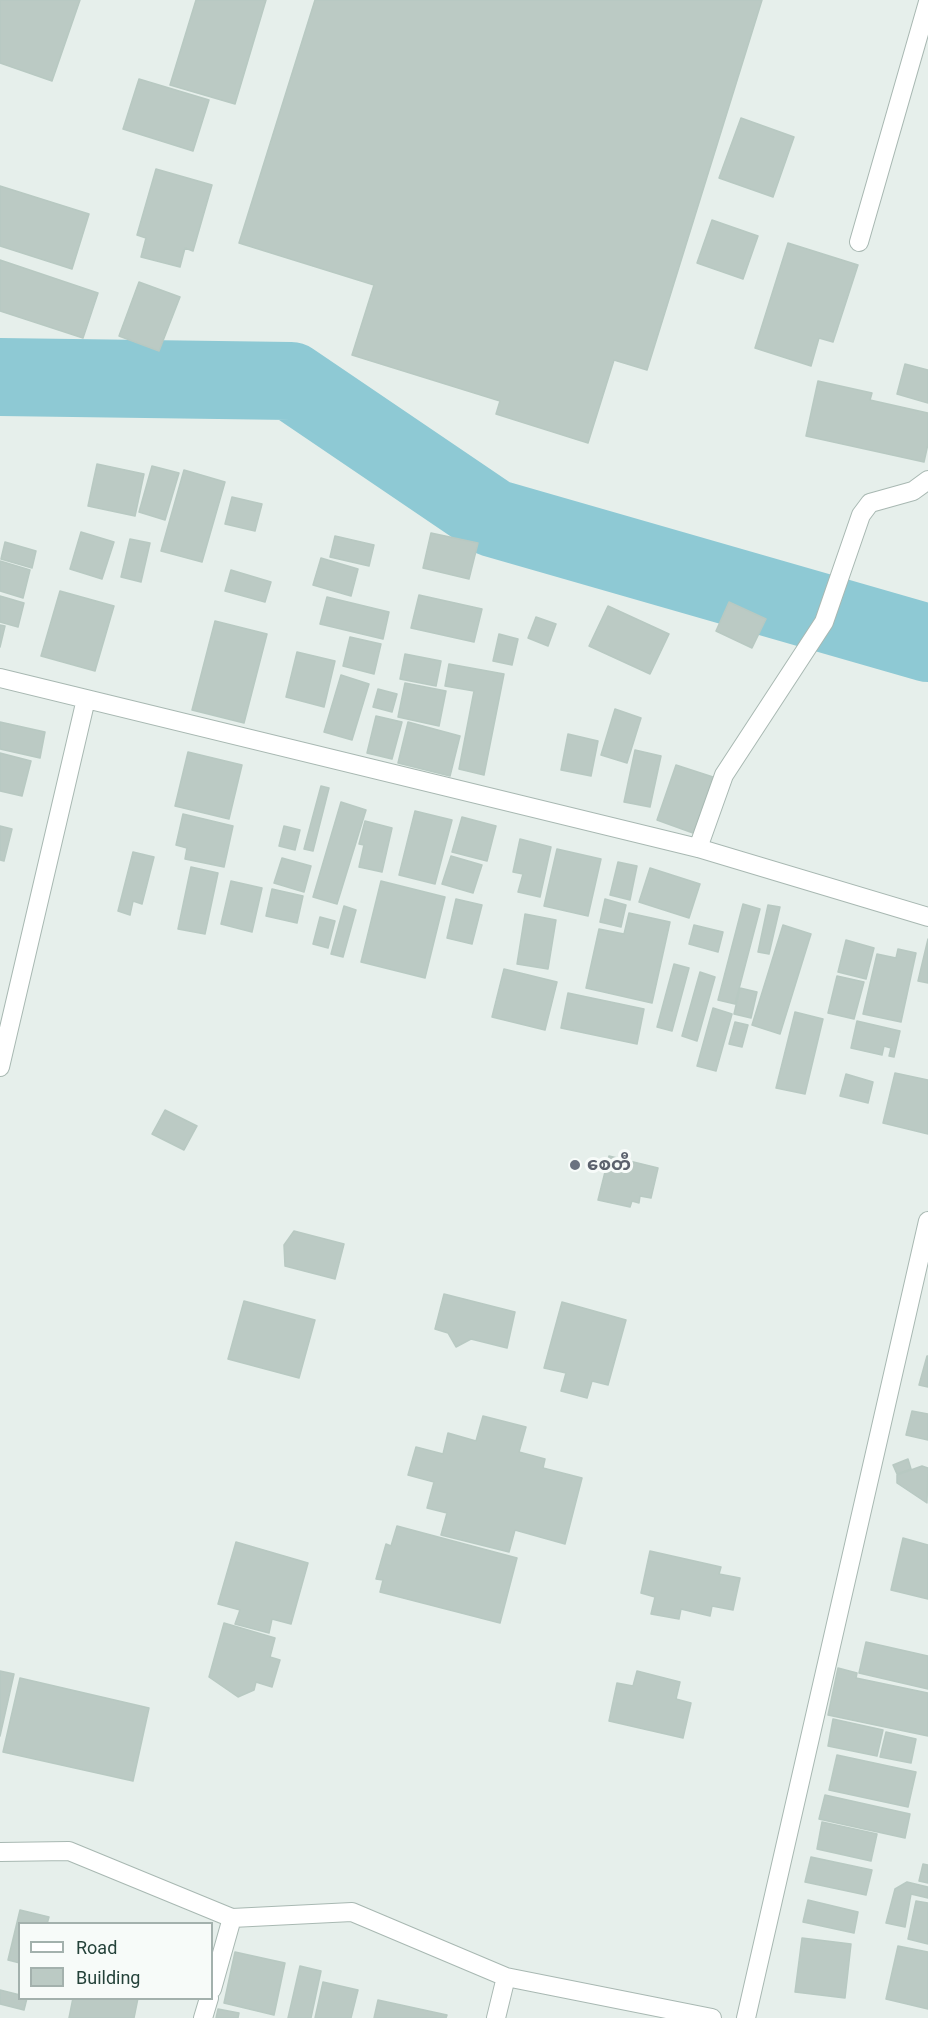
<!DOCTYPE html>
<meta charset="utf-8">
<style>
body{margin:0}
#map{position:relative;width:928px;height:2018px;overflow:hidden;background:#e6efeb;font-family:Roboto,sans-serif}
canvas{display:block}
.legend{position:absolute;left:18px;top:1922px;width:195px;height:78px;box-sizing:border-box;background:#f7fbf9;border:2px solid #a3b1ad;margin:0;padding:8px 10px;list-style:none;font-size:18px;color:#24423a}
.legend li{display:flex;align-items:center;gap:12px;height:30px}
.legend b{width:30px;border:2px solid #a3b1ad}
</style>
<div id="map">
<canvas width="928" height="2018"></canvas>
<ul class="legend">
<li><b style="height:8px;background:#fff"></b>Road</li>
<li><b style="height:16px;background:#bbcac4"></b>Building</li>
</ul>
</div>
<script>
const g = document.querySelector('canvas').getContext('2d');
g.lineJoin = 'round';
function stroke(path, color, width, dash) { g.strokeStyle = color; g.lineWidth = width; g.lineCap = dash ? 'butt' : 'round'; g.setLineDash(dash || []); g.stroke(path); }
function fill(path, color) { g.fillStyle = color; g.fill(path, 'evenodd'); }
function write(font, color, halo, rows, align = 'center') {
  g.font = font + ' Roboto,"Noto Sans Myanmar",sans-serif'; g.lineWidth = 6; g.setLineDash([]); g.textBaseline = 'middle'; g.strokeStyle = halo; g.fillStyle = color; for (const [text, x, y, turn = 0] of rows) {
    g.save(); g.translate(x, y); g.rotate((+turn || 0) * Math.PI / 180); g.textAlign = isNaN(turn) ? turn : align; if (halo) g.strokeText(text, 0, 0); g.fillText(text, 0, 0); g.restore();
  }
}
stroke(new Path2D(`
 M0,377l291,4 202,137 435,125`), '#8ec9d4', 78);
const building = new Path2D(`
 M0,0h80l-28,81 -52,-18z
 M196,0h70l-31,104 -65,-19z
 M315,0h447l-115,370 -33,-10 -26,83 -92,-29 4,-13 -148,-46 22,-70 -135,-42z
 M139,79l70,21 -16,51 -70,-22z
 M741,118l53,19 -21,60 -54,-19z
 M156,169l56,16 -19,66 -8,-3 -5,19 -39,-10 5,-19 -9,-3z
 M0,186l89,28 -17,55 -72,-23z
 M712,220l46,16 -15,43 -46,-16z
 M788,243l70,22 -25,77 -14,-4 -8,28 -56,-18z
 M0,260l98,33 -15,45 -83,-27z
 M139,282l41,15 -21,54 -40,-15z
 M905,364l23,6v33l-31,-9z
 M818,381l54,12 -2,7 58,13v31l-4,18 -118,-26z
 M97,464l47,10 -9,42 -47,-10z
 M152,466l27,7 -14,47 -26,-8z
 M184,470l41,12 -23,80 -41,-11z
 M232,497l30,7 -7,27 -30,-7z
 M81,532l33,10 -12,37 -32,-10z
 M431,533l47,10 -9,36 -46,-11z
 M335,536l39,9 -5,21 -39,-9z
 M130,539l20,4 -9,39 -20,-5z
 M5,542l31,9 -4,17 -31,-9z
 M321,558l37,11 -7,27 -38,-11z
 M0,561l30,9 -7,28 -23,-7z
 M231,570l40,12 -6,20 -40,-11z
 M60,591l54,15 -19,65 -54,-15z
 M419,595l63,14 -8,33 -63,-14z
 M0,596l24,7 -6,24 -18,-5z
 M327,597l62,15 -6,27 -63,-15z
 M729,602l37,17 -14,29 -36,-17z
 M608,606l61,28 -19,40 -61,-28z
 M536,617l20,7 -8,22 -20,-8z
 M215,621l52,13 -23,89 -52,-13z
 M0,625l5,1 -5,21z
 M499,634l19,5 -6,26 -19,-4z
 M350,637l31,7 -7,30 -31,-8z
 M297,652l38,9 -11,46 -38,-10z
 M405,654l36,7 -5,25 -36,-7z
 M449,664l55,10 -20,101 -25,-6 15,-78 -29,-5z
 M341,675l28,9 -17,56 -28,-8z
 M405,683l41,8 -7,35 -41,-9z
 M378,689l19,5 -5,18 -19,-5z
 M615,709l26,9 -14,45 -26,-8z
 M376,716l26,6 -10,37 -25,-6z
 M0,722l45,10 -5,26 -40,-9z
 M408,722l52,14 -10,40 -52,-13z
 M568,734l30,7 -7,35 -30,-6z
 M635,750l26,6 -11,51 -26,-5z
 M188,752l54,13 -13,54 -54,-13z
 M0,753l31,8 -9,35 -22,-5z
 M676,765l37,12 -20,56 -36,-13z
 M321,786l8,2 -16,63 -9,-2z
 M341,802l25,8 -29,94 -24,-7z
 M415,811l37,9 -17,64 -36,-9z
 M183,814l50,12 -9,41 -39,-8 2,-11 -11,-3z
 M462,817l34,9 -9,35 -35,-9z
 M365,821l27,7 -10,44 -23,-5 5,-22 -5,-1z
 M0,826l12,3 -8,32 -4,-1z
 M284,826l16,4 -5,20 -16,-4z
 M520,839l31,8 -11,50 -22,-5 5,-18 -10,-2z
 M557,849l44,10 -13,57 -44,-10z
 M133,852l21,5 -12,47 -9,-3 -3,14 -12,-4z
 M451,856l31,9 -9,28 -31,-9z
 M282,858l29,8 -7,26 -30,-9z
 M618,862l19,4 -7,34 -20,-5z
 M191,867l27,6 -13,61 -27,-5z
 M650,868l50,16 -11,34 -50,-16z
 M231,881l31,7 -10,44 -31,-8z
 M381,881l64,16 -20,81 -64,-16z
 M272,889l31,7 -6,27 -31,-7z
 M456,899l26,6 -10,39 -25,-6z
 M605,899l21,6 -5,22 -21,-5z
 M743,904l17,5 -25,95 -17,-4z
 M768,905l12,2 -11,47 -11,-2z
 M344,906l12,4 -13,47 -12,-3z
 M629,913l41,9 -18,81 -66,-15 13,-59 25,5z
 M525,914l31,6 -8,49 -31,-5z
 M320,917l15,4 -7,27 -15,-4z
 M694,925l29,7 -5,20 -29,-8z
 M783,925l28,9 -31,100 -28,-9z
 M928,939v44l-10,-2z
 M846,940l28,8 -8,31 -28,-7z
 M898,949l18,4 -15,69 -38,-8 14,-60 19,4z
 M674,964l15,4 -17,63 -15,-4z
 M504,969l53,13 -12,48 -53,-13z
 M700,972l15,5 -18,64 -15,-5z
 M837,976l27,6 -10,37 -26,-6z
 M740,988l17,4 -6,26 -17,-4z
 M568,993l76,16 -7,35 -76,-16z
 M713,1008l19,6 -16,57 -19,-5z
 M795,1012l28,7 -18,75 -29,-6z
 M857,1021l43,10 -6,26 -5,-1 2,-8 -7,-2 -2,9 -31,-7z
 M735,1022l13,3 -6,22 -13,-3z
 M895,1073l33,7v54l-45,-11z
 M846,1074l27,8 -5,21 -28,-7z
 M165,1110l32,16 -13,24 -32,-16z
 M609,1156l49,12 -7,30 -11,-2 -1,7 -7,-2 -2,6 -32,-7z
 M294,1231l50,13 -9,35 -50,-13 -1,-21z
 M444,1294l71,18 -8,36 -36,-9 -15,8 -8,-14 -13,-4z
 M244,1301l71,19 -16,58 -71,-19z
 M562,1302l64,18 -18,65 -16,-4 -5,17 -26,-7 5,-18 -22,-5z
 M927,1356h1v31l-9,-2z
 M912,1411l16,3v26l-22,-5z
 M483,1416l43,11 -7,25 26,7 -2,9 39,10 -17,66 -50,-14 -6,22 -68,-17 6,-22 -20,-5 7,-26 -26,-7 8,-28 27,7 5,-21 28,8z
 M908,1459l3,10 -14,5 -4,-9z
 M922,1466l6,2 -1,35 -30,-20v-8z
 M397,1526l120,32 -17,65 -120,-31 3,-12 -7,-1 10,-35 5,2z
 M903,1538l25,7v54l-37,-9z
 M236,1542l72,21 -17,61 -19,-5 -3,14 -34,-9 5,-14 -22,-6z
 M650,1551l71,16 -2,7 21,4 -7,32 -21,-4 -2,10 -29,-7 -2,10 -28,-5 4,-17 -14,-4z
 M224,1623l51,15 -5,19 10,3 -8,27 -16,-5 -2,8 -16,7 -29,-20z
 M866,1642l62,14v33l-69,-16z
 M838,1668l19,5 -1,5 72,15v43l-100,-21z
 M0,1671l14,3 -14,62z
 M637,1671l43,11 -4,17 15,4 -8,35 -74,-17 8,-38 16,3z
 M20,1678l129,30 -16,73 -130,-29z
 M833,1719l50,11 -6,26 -49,-10z
 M886,1732l30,7 -5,24 -31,-6z
 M837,1755l79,17 -8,35 -79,-17z
 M825,1795l85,19 -5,24 -86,-19z
 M822,1822l55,12 -6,27 -54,-12z
 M811,1857l61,13 -6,25 -61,-13z
 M923,1864l5,1v18l-9,-2z
 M907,1882l21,5v11l-17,-4 -6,33 -19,-4 9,-34z
 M808,1900l50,12 -4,21 -51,-11z
 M916,1901l12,2v41l-20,-5z
 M20,1910l29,7 -2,7h-27v39l-12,-3z
 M802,1938l49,6 -6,54 -50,-6z
 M898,1946l30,6v57l-42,-10z
 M235,1952l50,11 -11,52 -50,-12z
 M300,1966l21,5 -10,47h-23z
 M323,1982l35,8 -7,28h-36z
 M0,1990l20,5v3h7l-3,12 -24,-6z
 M73,1998h65l-4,20h-65z
 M378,2000l69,15 -1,3h-72z
 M218,2009l21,4 -1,5h-22z`);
fill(building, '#bbcac4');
stroke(building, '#b8c9c2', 1.5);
const street = new Path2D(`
 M859,242l69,-240
 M0,678l698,170 230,69
 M698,848l26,-73 100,-153 37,-107 9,-12 43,-12 15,-11
 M0,1067l86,-368
 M0,1852l69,-1 163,67 120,-6 154,65 206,41
 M212,1989l20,-71
 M203,2018l6,-20
 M496,2018l10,-41
 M746,2018l182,-797`);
stroke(street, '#a8b8b2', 20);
stroke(street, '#fff', 18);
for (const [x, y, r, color] of [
 [575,1165,6,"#6b7280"]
]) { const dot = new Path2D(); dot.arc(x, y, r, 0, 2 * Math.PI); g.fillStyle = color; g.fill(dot); stroke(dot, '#f7fbf9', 2); }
write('bold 18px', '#5b616d', '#f7fbf9', [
 ["စေတီ",587,1165]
], 'left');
</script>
